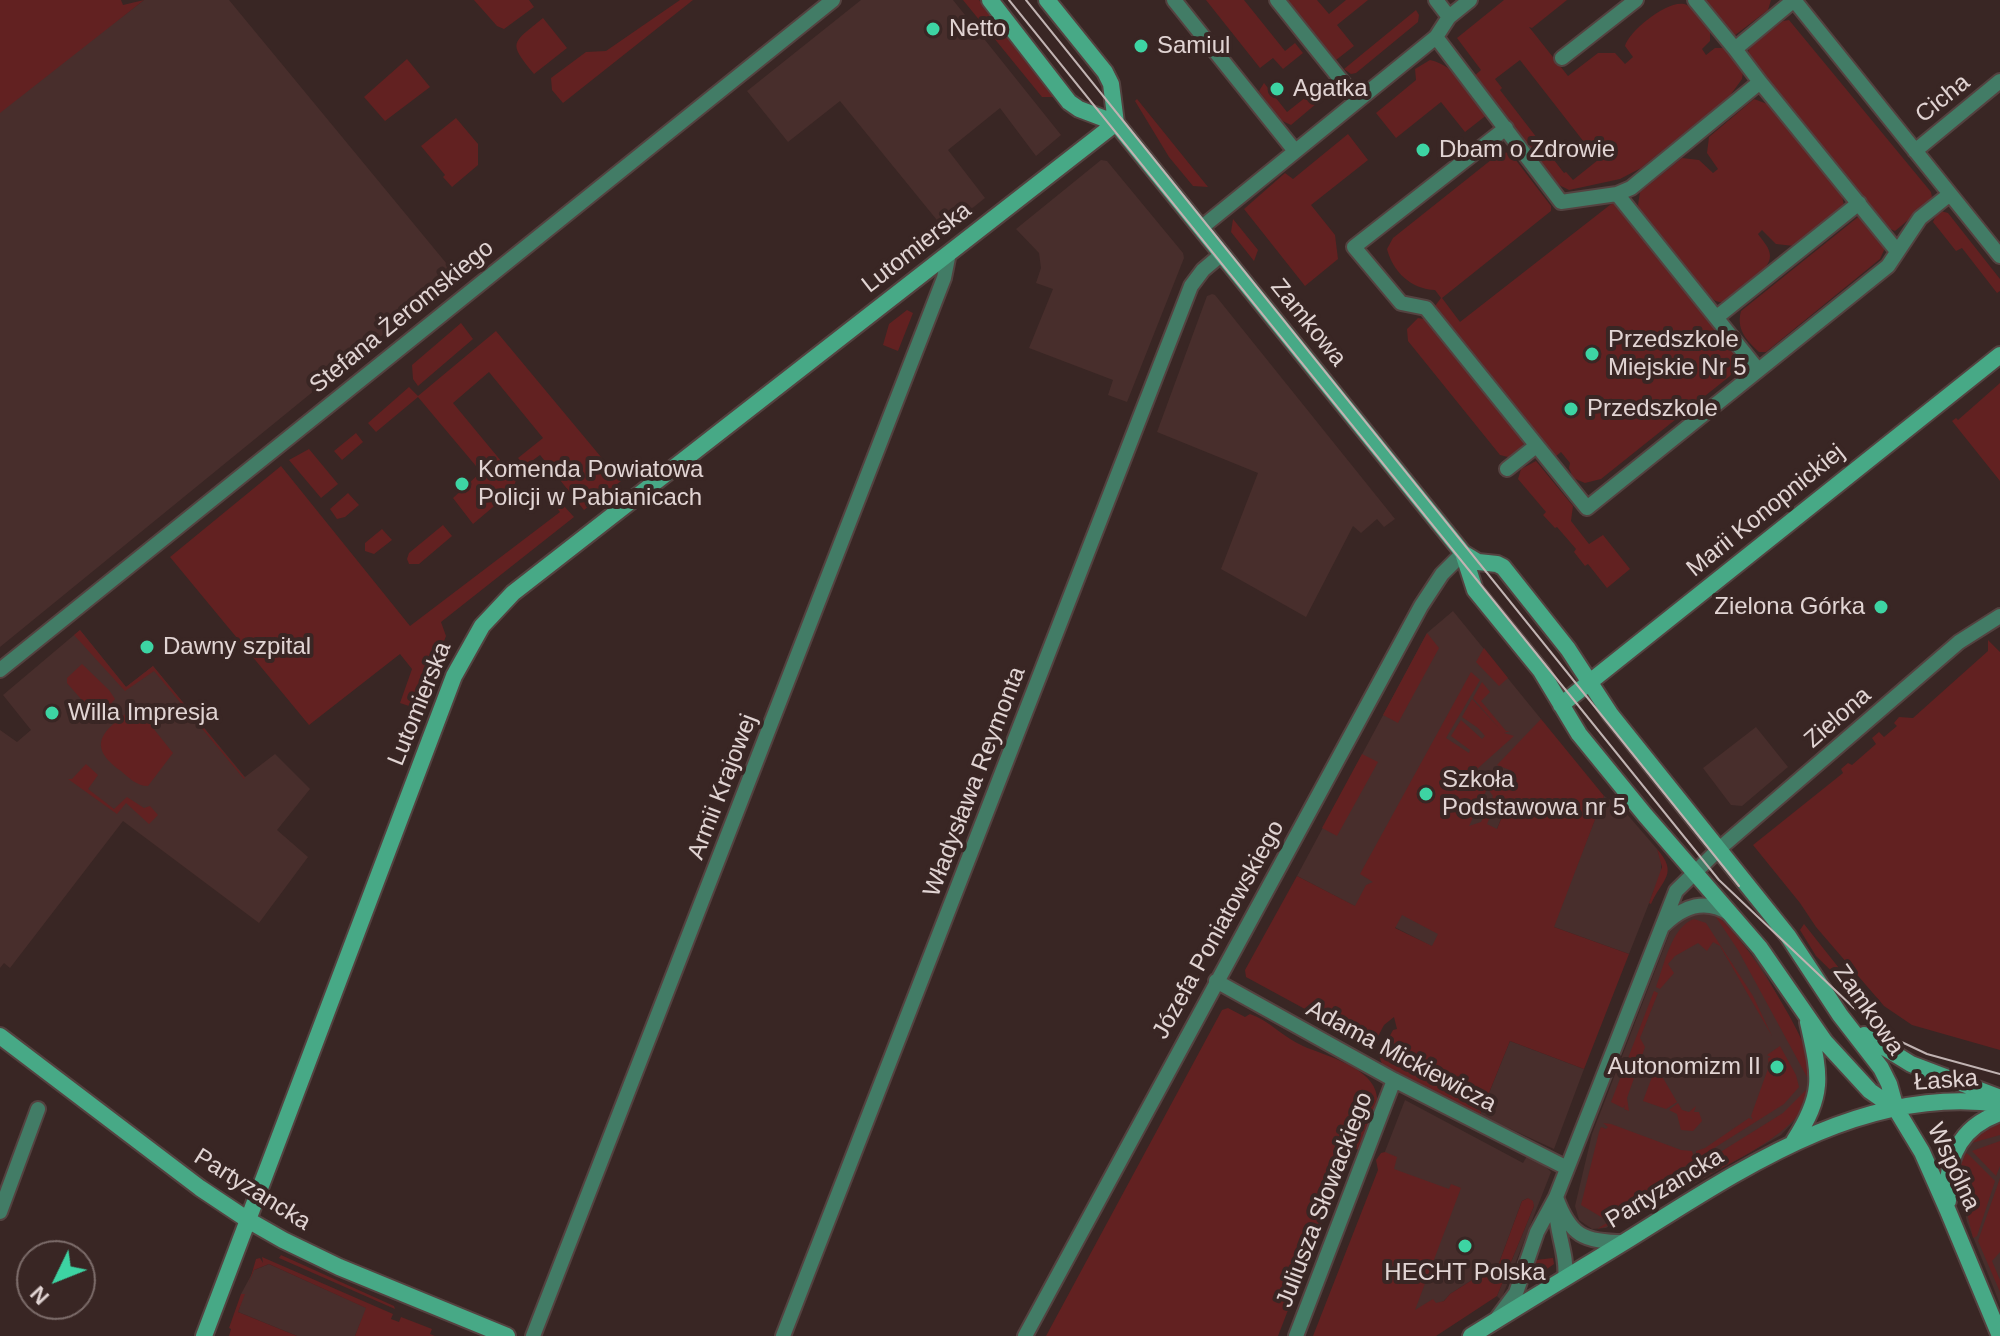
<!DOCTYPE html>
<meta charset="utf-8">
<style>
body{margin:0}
#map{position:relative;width:2000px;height:1336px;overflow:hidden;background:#392624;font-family:Helvetica,sans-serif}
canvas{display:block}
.north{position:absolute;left:16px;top:1240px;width:80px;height:80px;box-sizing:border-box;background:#392624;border:2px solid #7c6c6a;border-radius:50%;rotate:227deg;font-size:22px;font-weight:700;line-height:32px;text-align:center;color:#e1d4d3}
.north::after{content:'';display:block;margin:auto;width:28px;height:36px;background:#3dd4a3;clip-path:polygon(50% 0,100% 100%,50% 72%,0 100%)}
</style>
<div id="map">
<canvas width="2000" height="1336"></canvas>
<div class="north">N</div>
</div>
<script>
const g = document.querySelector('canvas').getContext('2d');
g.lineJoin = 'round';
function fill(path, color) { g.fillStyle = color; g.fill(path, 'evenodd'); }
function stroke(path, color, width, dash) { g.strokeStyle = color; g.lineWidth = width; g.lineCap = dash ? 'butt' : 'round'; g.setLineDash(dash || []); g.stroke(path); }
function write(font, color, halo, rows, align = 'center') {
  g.font = font + ' Helvetica,sans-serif'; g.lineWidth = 8; g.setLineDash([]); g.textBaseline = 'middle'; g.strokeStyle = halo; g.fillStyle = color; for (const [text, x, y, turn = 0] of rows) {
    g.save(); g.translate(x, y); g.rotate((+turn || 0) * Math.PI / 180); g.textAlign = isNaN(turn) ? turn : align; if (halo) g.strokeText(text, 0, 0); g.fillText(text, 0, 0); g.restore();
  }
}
fill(new Path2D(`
 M0,0l107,28 37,-28h85l227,275 -456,372z
 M861,0h92l108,135 -25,21 -36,-48 -52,42 37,48 -40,32 -105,-129 -52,41 -41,-51z
 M1101,160l6,1 76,92 1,5 -57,144 -19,-7 5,-15 -84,-32 24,-59 -17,-6 5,-15 -2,-15 -23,-24z
 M1212,294l3,1 180,224 -11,8 -7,-8 -16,14 -8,-7 -47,91 -85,-48 37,-96 -101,-41 50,-136z
 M1453,611l88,108 -44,110 67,69 40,-102 16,10 37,43 4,11v13l-32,81 -75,-27 -106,28 -151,-79 130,-243z
 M80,630l46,57 27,-21 92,111 30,-23 35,35 -33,41 31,27 -49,66 -136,-102 -113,147 -6,-5 -4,5v-238l17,12 14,-12 -28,-35z
 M1756,727l32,40 -46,39 -11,-1 -28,-37z
 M1702,911l18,5 41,50 46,84 5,32 -11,32 -20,21 -101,57 -41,16 -33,20 -14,1 -13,-9 -4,-14 17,-72 78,-202 16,-17z
 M1510,1041l74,28 -30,80 -74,-34z
 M1405,1100l118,63 4,-7 16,8 8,8 -50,128 -4,-4 37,-90 -6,-8 -6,3 -23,62 -49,31 -6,7 -40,18 -25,-152z
 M2000,1120v184l-33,-82 -11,-48 9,-31z
 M269,1264l98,44 -12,28h-58l-59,-24 6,-18h-3l13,-24z`), '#482e2c');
fill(new Path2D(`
 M0,0h121l2,5 21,-5 -144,113z
 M474,0h55l5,7 -30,22 -7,-3z
 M680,0h13l-130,103 -11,-13 -1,-12 35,-26 20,-1z
 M963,0h16l78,97h-15z
 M1206,0h38l41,51 10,-8 8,10 -20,16 -10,-11 -13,10z
 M1287,0h30l12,14 17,-14h22l-31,25 17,21 -18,14z
 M1504,0h63l-35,28 -3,-1 39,49 30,-23h17l10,11 8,-7 -8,-11c4,-15 42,-46 59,-42 10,2 19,19 26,27v10l-8,8 4,6 9,-7h10l18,24 -1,7 -13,18 -88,71 -21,11 -51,11 -14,-7 -81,-107 7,-6 -24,-32zM1520,60l78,100 -25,20 -7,-8 -2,1 -64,-83 2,-2 -7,-9z
 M1703,0h68l-3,10 -34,26z
 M1416,10l3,5 -1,7 -62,51 -5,1 -7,-5z
 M543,18l24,30 -33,26c-27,-33 -22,-30 9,-56z
 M1789,20l142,172 1,5 -2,5 -35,29 -10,-4 -137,-172 1,-7 34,-27z
 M407,59l23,28 -45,34 -21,-24z
 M1430,60c27,6 41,33 58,54l-23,18 -24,-30 -45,36 -20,-25 40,-33 -1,-11z
 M1325,82l4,11 -38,32 -11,-5 -21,-29 5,-8 23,29z
 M1137,99l71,88 -15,-1 -24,-29 -34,-56z
 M1754,99l16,6 72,90 2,11 -5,7 -45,33 -18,-2 -14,-14 -4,4c5,7 12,14 12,22 1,13 -32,40 -43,45 -7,3 -12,0 -18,-4l-68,-84 -3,-8 2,-13 42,-34 17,2 14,13 5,-4 -11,-16 2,-16z
 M456,118l22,26v21l-26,22 -9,-10 2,-2 -24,-29z
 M1348,134l20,26 -57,45 24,30 3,24 -33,27 -61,-77 41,-36 8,6z
 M1501,152l8,1 6,6 36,47v5l-109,87 18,24 155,-121 112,138c6,12 13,25 3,37l-129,103 -16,4 -12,-5 -4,-10 1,-5 -9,-11 -6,5 -117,-145 -3,-6 6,-8 -6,-8c-24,-1 -42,-18 -48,-41l6,-11z
 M1941,211l7,2 52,66v12l-3,2 -35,-45 -6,3 -23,-29 3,-7z
 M1858,217l4,1 23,30 -5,11 -114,93h-7c-13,-12 -23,-23 -18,-41z
 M1233,219l25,31 -4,11 -23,-29z
 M907,310l6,3 -15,38 -15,-6 6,-21z
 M1418,318l6,1 100,123 -2,7 -10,9 -12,-3 -92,-114 -1,-12z
 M461,323l12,16 -55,47 -5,-7 -1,-14z
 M496,331l125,150 -37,29 -44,-55 -15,11 -7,-8 25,-20 -54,-66 -36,31 53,64 5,-3 7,9 -5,17 -40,34 -20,-26 28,-26 -63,-75 -42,35 -8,-9 41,-36 9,9z
 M2000,383v98l-48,-60 4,-3 2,2z
 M356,433l7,9 -21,18 -8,-9z
 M309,449l29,35 -17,14 -32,-38z
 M1536,461l37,45 -2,15 18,23 14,-9 27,34 -23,19 -19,-24 -3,2 -11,-14 2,-3 -19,-22 -2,1 -12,-13 3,-3 -28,-33 3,-10z
 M281,466l129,160 150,-114 -11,-15 4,-3 21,23 -133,105 5,14 -28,73 -18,-6 12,-34 -12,-15 -91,71 -139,-168z
 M348,493l11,12 -14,12 -8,2 -7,-10z
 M443,525l9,11 -33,28h-10l-2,-5 2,-6z
 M382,529l10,11 -18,14 -9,-3v-8z
 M80,630l46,57 27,-21 92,112 -1,1 -90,-108 -29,20 -51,-56z
 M1427,633l12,15 -41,75 -15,-8z
 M1988,640l12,12v398l-88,-25 -28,-19 -68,-79 -16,-24 -47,-58 90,-72 -2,-4 7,-6 4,2 24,-21 -4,-6 7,-6 5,5 13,-11 -3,-3 5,-6 14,1 75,-67z
 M1484,648l24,30 -9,8 -23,-24z
 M82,664l27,26 6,9 -13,15h-8l-27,-31v-5z
 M1471,672l9,8 -34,58 23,15 1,-3 -19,-14 10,-16 21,19 3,-3 -7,-8 -16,-11 10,-18 28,30 -27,-31 9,-16 8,10 -9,9 25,30h4l-6,2 10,3 -37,33 -15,5 25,15 -18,37 12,-4 12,-26 -7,-10 5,-5 14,6 2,-4 7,3 3,-8 -6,-3 1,-4 -15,-6 44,-46 63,77 -50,131 75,27 -45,115 -74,-28 -30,74 -98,-51 -3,-8 14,-26 4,-1 -3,-12 -10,8 -11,21 -127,-69 -1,-7 52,-94 58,30 11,-21 7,-3 -13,-8zM1498,798l10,4 -11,27 -10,-5zM1402,915l36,19 -6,12 -37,-18z
 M131,710l10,3 32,40 -25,33c-11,0 -19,-8 -27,-15 -35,-25 -19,-40 10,-61z
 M1362,754l16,8 -41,74 -15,-8z
 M86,764l12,11 -10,14 26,20 13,-12 17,11 6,-2 8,9 -9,9 -23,-21 -9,11 -49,-35h4z
 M1657,849c22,25 5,30 -6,55l-2,-1 13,-36z
 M1714,914c27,17 83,108 93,139 2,8 3,16 4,24h-4l-69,-127z
 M1694,919l12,4 47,73 19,40 -52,-90 -7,-4 -6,9 -9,-8 -23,13 -7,8 6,9 -14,16 -4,-2c8,-21 15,-60 38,-68z
 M1804,924l50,63 -3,3 -35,-34 -16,-26z
 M1654,991l4,2 -18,45 5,9 -18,51 2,13 -5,-2 1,-4 -2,3 -12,-6z
 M1228,1008l17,9 5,-3c20,7 34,24 53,32 22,10 71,21 74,51 1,15 -12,38 -18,53l-8,-3 -73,189h-232l176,-326z
 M1780,1046l16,29 3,12 -15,17 -181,114 -22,-13 18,-73 2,-5 5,2 2,-2 -5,-4 8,1 70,26 11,1 1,4h3v-4l9,-3 44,-30 4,2 -2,-4 18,-50 -1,-8 3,-1 -4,-2z
 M1656,1066l21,36 -11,7 -23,-8z
 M1808,1088c9,45 -131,101 -168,118 -14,7 -27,20 -43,23l186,-116z
 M1678,1103l4,7 7,2 7,-6 -2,6h5l3,9 -9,10 -12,-1 -4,-16 -8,-4z
 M2000,1122v13l-32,9 14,-15z
 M2000,1141v25l-4,10 -24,-25z
 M1961,1151l7,3 27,27 -18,55 -4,2 -15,-63z
 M1385,1152l12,5 -3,12 55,20 2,-5 10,4 -46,122 18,-11 3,4 8,-2 6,-7 49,-31 23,-62 6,-3 5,3 1,5 -37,90 -61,40h-123l65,-166 -2,-10 5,-7z
 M2000,1178v74l-8,9 8,19v12l-22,-51z
 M281,1255l113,51 1,3 -116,-51z
 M262,1257l131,57 -2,5 8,3 2,-5 31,12 -2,5 5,2h-80l11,-28 -97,-44 -15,6 -5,13 7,-24 4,-1 3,5z
 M1553,1258l1,6 -24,17 6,-21z
 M241,1294h4l-7,18 59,24h-68l2,-7 -2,-1z`), '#622121');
const street = new Path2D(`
 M1174,0l121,151
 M1277,0l80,100
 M1436,0l13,17
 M1695,0l40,49
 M1794,0l206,256
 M1436,37l125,165 56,-8 14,-6 129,-106 -25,-33 59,-49
 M1562,58l74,-58
 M1760,82l137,169
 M1506,128l-152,119 47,56 25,5 161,200 301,-242 32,-48 30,-24
 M1915,151l85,-70
 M1617,194l141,176
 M1201,228l235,-191 13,-20 21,-17
 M1717,317l142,-114
 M1507,469l29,-23
 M0,670l833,-670
 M1664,925c19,-19 42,-27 66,-11
 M1216,981l178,99 173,88
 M1556,1197c14,39 28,45 68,45
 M1556,1205c-1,25 12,49 9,73
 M0,1212l38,-103
 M1498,1317l18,-24 21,-61 19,-35 120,-306 43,-42 240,-207 41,-26
 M533,1336l411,-1058 5,-25
 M783,1336l408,-1050 12,-16 19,-16
 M1025,1336l396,-730 21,-32 21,-21
 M1296,1336l98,-256`);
const secondary = new Path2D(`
 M990,0l79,102 10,7 37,14 347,430 12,37 66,81 38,63 66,81 115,133 65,94 45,49 26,18
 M1047,0l58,72 6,12 5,39
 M1463,553l15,9 19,2 6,3 65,82 43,66 177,221 52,79 41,53 8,16 7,25 26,43 26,59 52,125
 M1561,705l439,-350
 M1864,1035l47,29 87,33
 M0,1036l200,152 48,32 35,20 56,27 168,69
 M1794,1141c31,-48 26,-65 14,-119
 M1948,1201c-3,-40 11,-74 52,-88
 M204,1336l250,-660 28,-50 31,-33 603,-470
 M1471,1336c51,-32 103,-63 155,-95 111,-69 236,-157 374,-137`);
stroke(street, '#544240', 18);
stroke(secondary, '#544240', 20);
stroke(street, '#427c66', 14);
stroke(secondary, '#47a986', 16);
stroke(new Path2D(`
 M1009,0l710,880 135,128 37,29 36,17 73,20
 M1026,0l713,886`), '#c1b3b2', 2);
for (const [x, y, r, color] of [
 [933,29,8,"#3dd4a3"],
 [1141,46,8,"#3dd4a3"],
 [1277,89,8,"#3dd4a3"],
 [1423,150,8,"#3dd4a3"],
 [1592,354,8,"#3dd4a3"],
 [1571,409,8,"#3dd4a3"],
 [462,484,8,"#3dd4a3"],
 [1881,607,8,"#3dd4a3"],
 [147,647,8,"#3dd4a3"],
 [52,713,8,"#3dd4a3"],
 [1426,794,8,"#3dd4a3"],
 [1777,1067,8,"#3dd4a3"],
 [1465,1246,8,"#3dd4a3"]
]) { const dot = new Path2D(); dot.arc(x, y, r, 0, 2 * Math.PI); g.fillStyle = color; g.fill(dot); stroke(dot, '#392624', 3); }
write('24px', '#e1d4d3', '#392624', [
 ["Netto",949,29],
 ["Samiul",1157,46],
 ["Agatka",1293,89],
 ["Dbam o Zdrowie",1439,150],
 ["Przedszkole",1608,340],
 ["Miejskie Nr 5",1608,368],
 ["Przedszkole",1587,409],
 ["Komenda Powiatowa",478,470],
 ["Policji w Pabianicach",478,498],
 ["Zielona Górka",1865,607,"right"],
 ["Dawny szpital",163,647],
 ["Willa Impresja",68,713],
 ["Szkoła",1442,780],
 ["Podstawowa nr 5",1442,808],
 ["Autonomizm II",1761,1067,"right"],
 ["HECHT Polska",1465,1273,"center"]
], 'left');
write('24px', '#e1d4d3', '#392624', [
 ["Cicha",1943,99,-39],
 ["Lutomierska",917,248,-38],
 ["Stefana Żeromskiego",402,317,-39],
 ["Zamkowa",1308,323,51],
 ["Marii Konopnickiej",1766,511,-39],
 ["Lutomierska",420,704,-68],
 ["Zielona",1838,718,-41],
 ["Władysława Reymonta",975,782,-69],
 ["Armii Krajowej",723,787,-69],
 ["Józefa Poniatowskiego",1219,930,-61],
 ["Zamkowa",1868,1010,55],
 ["Adama Mickiewicza",1401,1057,28],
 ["Łaska",1946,1081,-4],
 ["Wspólna",1953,1167,65],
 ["Partyzancka",1665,1189,-31],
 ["Partyzancka",252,1190,32],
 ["Juliusza Słowackiego",1325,1200,-69]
]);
</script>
